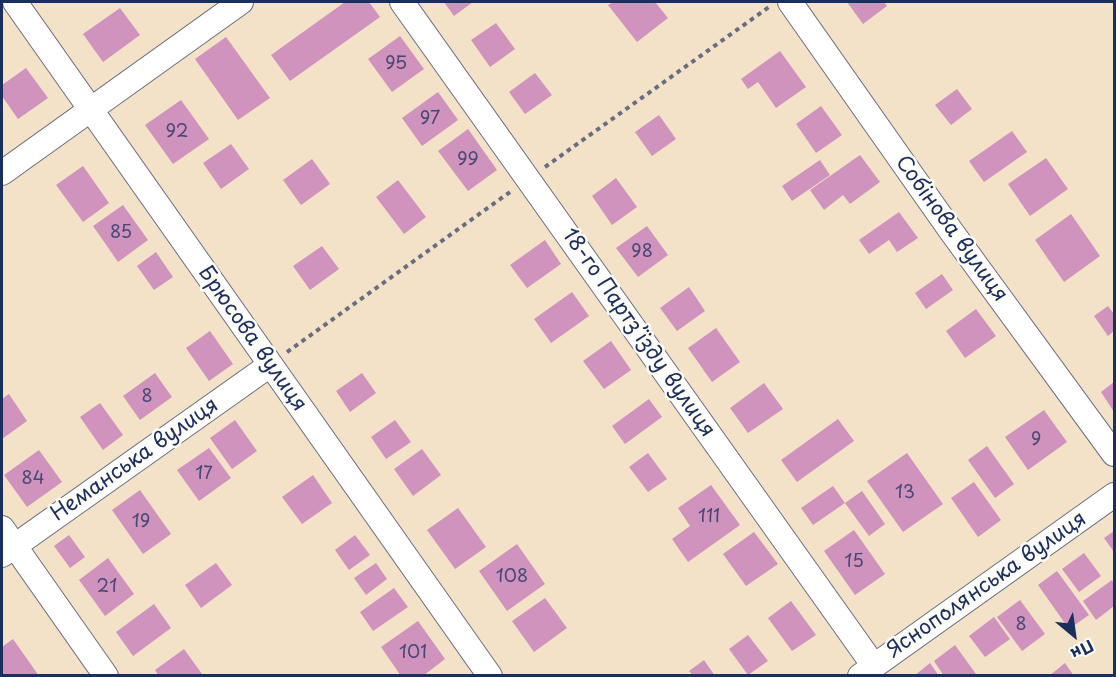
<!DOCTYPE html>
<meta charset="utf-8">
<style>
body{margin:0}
#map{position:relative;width:1116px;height:677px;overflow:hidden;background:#f3e2c7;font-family:"Playpen Sans",sans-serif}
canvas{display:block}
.frame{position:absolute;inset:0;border:3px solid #1b2f5e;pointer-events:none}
.north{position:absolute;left:1044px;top:605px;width:60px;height:60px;-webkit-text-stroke:4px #fdfcf7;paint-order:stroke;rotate:151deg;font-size:16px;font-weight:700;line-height:24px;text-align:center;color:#1b2f5e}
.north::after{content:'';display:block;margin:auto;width:21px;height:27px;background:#1b2f5e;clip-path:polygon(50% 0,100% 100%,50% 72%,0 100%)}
</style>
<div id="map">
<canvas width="1116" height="677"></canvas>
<div class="frame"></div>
<div class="north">Пн</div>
</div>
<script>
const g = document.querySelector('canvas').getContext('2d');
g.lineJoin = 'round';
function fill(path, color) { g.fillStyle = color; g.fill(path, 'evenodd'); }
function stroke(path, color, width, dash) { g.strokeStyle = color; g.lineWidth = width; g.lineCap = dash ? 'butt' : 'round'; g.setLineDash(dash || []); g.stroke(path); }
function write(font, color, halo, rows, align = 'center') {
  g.font = font + ' "Playpen Sans",sans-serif'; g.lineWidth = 5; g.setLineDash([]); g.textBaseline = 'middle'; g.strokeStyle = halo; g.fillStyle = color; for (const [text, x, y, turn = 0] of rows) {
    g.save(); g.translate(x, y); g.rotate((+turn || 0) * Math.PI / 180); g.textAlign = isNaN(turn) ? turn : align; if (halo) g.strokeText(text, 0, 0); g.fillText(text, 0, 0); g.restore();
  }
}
fill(new Path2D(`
 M345,2h24l11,15 -90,64 -19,-26z
 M444,2h29l-19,14z
 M613,2h42l13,16 -31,24 -29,-37z
 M847,2h37l3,4 -24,18z
 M120,8l20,27 -37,27 -20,-28z
 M496,23l19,26 -25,18 -19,-27z
 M400,36l24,33 -32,23 -24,-33z
 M226,37l44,61 -32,22 -43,-61z
 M780,51l26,36 -30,21 -18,-26 -10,7 -7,-10z
 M26,68l22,30 -30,21 -16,-23v-11z
 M535,73l17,22 -27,19 -16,-22z
 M957,89l15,20 -21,16 -16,-20z
 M438,92l20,28 -36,26 -20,-28z
 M181,100l28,39 -36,25 -28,-39z
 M821,106l21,29 -26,18 -20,-29z
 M659,115l17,24 -24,17 -17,-24z
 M468,129l29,41 -29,21 -30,-40z
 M1012,131l15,21 -43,30 -15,-21z
 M231,144l18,25 -28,20 -18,-26z
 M860,155l20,27 -30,22 -7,-9 -19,15 -14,-20z
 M1046,158l22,31 -38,27 -22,-32z
 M312,159l18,25 -29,21 -18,-25z
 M820,160l10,15 -38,26 -10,-15z
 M83,166l26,37 -26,19 -27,-37z
 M616,178l21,29 -25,18 -20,-29z
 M398,180l28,37 -22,17 -28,-37z
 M123,205l25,35 -30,22 -25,-36z
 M899,212l19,26 -21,14 -8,-12 -20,14 -10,-14z
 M1071,214l29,42 -36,26 -29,-42z
 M647,226l21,29 -30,22 -22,-29z
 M545,240l16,24 -34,24 -17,-23z
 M322,246l17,23 -29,21 -17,-24z
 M156,252l17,25 -19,13 -17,-24z
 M942,274l11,16 -27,19 -11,-16z
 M689,287l16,24 -28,20 -17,-23z
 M572,292l17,24 -38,27 -17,-24z
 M1108,306l6,8v17l-6,5 -14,-20z
 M976,309l20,27 -31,22 -19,-27z
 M716,328l24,34 -28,20 -24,-34z
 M210,331l23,33 -24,17 -23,-33z
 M611,341l20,29 -27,19 -21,-28z
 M155,373l17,24 -32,23 -17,-24z
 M362,373l14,20 -26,19 -14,-21z
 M1114,382v30l-13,-20z
 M764,383l19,26 -35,24 -18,-25z
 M9,394l18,27 -25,18v-40z
 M649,399l13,18 -37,27 -13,-18z
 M100,403l23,32 -20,15 -23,-33z
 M1044,410l23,32 -39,28 -23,-33z
 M838,419l16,22 -57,41 -16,-22z
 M235,420l22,31 -25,18 -22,-31z
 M395,420l16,22 -25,17 -15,-22z
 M987,446l27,38 -19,14 -27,-38z
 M209,448l22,30 -32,23 -22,-31z
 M422,449l19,26 -28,21 -19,-27z
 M39,450l23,32 -35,25 -23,-32z
 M648,453l19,26 -19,13 -19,-25z
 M907,453l36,51 -40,28 -36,-51z
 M313,475l19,28 -30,21 -20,-27z
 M974,482l27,38 -23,17 -27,-39z
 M711,485l29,40 -52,37 -16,-23 18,-13 -12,-18z
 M833,486l12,17 -32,22 -12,-17z
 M140,490l31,44 -28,20 -31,-44z
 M862,491l23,33 -16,12 -24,-33z
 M458,508l28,39 -31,22 -28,-39z
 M854,530l31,44 -30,21 -31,-44z
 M1114,531v21l-10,-14z
 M754,532l24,32 -32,22 -23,-32z
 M69,535l16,22 -15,11 -16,-22z
 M355,535l15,20 -21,15 -14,-20z
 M517,544l28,40 -38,27 -28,-40z
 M1084,553l17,23 -22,16 -17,-23z
 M108,558l26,36 -29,22 -26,-36z
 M216,563l16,22 -31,23 -16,-23z
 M376,563l11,16 -21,16 -12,-17z
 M1057,571l32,44 -20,14 -31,-44z
 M1112,580l2,4v22l-18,14 -13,-19z
 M394,588l14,19 -35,24 -13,-19z
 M545,598l22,30 -33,24 -22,-31z
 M1020,600l25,34 -23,17 -25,-34z
 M791,601l25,34 -24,16 -24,-33z
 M154,604l17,24 -38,28 -17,-24z
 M994,617l16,22 -25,18 -16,-21z
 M418,621l27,38 -22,17h-22l-20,-29z
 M748,635l20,26 -20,14 -19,-26z
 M13,639l26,37h-37v-29z
 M955,645l21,29 -2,2h-30l-10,-15z
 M184,649l18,25 -43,2 -4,-6z
 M704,660l11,16h-22l-4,-5z
 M930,663l9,13h-25z
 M1065,663l9,13h-25z`), '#cf93bd');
const minor = new Path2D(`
 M15,2l475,674
 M402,2l472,664
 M790,2l161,229 163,223
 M2,173l239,-171
 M2,528l104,148
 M2,555l268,-190
 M860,676l254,-181`);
stroke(minor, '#676e83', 26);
stroke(new Path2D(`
 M545,167l224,-160
 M287,352l223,-160`), '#676e83', 4, [4.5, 4.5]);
stroke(minor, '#fff', 24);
write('18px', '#484876', null, [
 ["95",396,64],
 ["97",430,119],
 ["92",177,132],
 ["99",468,160],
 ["85",121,233],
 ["98",642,252],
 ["8",147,397],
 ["9",1036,440],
 ["17",204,474],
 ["84",33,479],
 ["13",905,493],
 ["111",709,517],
 ["19",141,522],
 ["15",854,562],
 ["108",512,577],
 ["21",107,587],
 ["8",1021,625],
 ["101",413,653]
]);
write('21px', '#1b2f5e', '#fdfcf7', [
 ["Собінова вулиця",951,229,54],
 ["18-го Партз’їзду вулиця",638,333,55],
 ["Брюсова вулиця",252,339,55],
 ["Неманська вулиця",135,460,-35],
 ["Яснополянська вулиця",987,585,-35]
]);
</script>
